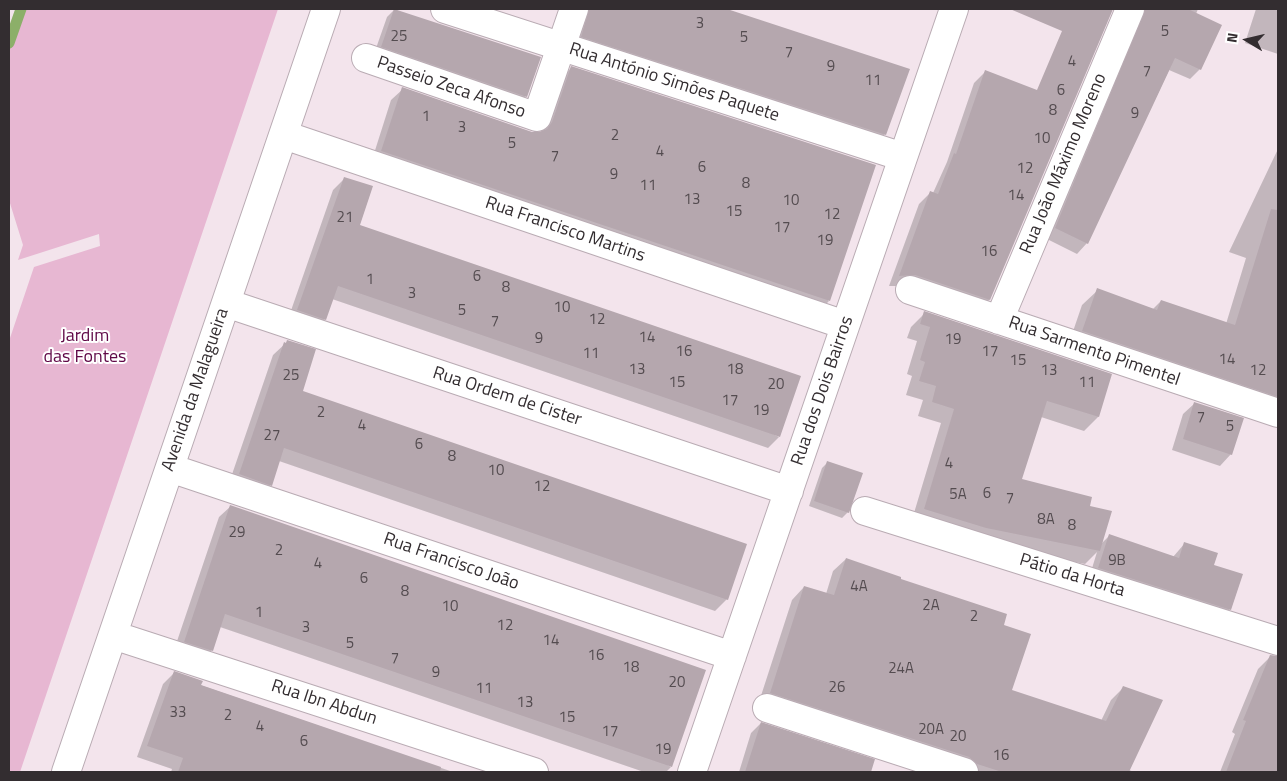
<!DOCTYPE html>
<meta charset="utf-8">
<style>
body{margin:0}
#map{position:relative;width:1287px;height:781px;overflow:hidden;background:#f3e4ec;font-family:"Titillium Web",sans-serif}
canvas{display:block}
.frame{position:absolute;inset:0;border:10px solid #332d30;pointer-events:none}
.north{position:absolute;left:1222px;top:15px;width:50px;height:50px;-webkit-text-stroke:4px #fff;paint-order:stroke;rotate:279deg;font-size:14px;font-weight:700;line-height:20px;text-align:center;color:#332d30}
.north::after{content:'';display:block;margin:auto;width:18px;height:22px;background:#332d30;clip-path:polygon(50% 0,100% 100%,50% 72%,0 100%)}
</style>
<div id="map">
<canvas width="1287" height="781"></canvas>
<div class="frame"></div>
<div class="north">N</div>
</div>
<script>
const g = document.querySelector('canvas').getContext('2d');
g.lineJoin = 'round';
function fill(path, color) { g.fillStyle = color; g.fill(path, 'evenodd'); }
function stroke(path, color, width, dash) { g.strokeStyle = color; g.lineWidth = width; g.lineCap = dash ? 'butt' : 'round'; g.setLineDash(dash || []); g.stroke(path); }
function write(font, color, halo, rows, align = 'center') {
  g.font = font + ' "Titillium Web",sans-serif'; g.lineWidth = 4; g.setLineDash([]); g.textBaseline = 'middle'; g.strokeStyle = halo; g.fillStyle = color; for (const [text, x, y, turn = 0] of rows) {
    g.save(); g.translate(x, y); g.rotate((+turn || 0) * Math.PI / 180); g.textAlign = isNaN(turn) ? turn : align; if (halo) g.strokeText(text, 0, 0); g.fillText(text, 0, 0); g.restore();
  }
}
fill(new Path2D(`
 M21,9h257l-258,763h-11v-431l25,-74 66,-21 -1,-12 -81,26 5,-15 -14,-45v-157z`), '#e7b7d2');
fill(new Path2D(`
 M395,9l131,87 -8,8 -144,-50 13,-37z
 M580,9h145l183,61 -23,64 -12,12 -303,-98z
 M1141,9h57l-2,5 4,55 -10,10 -21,-9 -82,173 -10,11 -32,-16z
 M1256,9h22v45l-33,-11z
 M571,68l258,233 -11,11 -447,-149 20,-63 12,-11 129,44h9l19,-54z
 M985,72l4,228 -11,11 -75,-25h-14l30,-82 11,-11h3l14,-31 27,-79z
 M1278,149v272l-210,-75 14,-41 16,-15 55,19 8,-8 65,23 20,-66 -17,-6z
 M345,178l13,48 421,211 -11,11 -436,-149 -7,20 -11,12 -27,-9 46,-132z
 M925,313l186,62 -13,42 -14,14 -43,-14 -21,63 69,27 11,38 9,-9 64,21 12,-14 28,23 17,43 -10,11 -131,-42 8,-26 -12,12 -113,-23 -61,-18 30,-100 -23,-7 5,-16 -17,-5 6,-19 -5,-2 10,-33 -10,-3 4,-11z
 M288,341l14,51 425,207 -12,12 -436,-150 -8,24 -12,11 -31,-10 45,-131z
 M1195,403l36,51 -11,12 -48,-16 11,-36z
 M827,463l21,49 -6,6 -33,-12 13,-38z
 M231,506l440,261 -5,5h-22l-424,-145 -8,23 -12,12 -27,-9 46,-136z
 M846,559l156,67 9,65 90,30 10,-21 13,-13 5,83 5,2h-173l-203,-67 34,-105 12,-13 22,7 7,-23z
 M1271,656l7,1v115h-58l15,-38 -3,-2 26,-63z
 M174,673l26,12 253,87h-282l1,-3 -35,-12 26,-73z
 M761,723l112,37 -4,12h-130l12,-39z`), '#0003');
stroke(new Path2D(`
 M9,43l12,-34`), '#8caf69', 11);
fill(new Path2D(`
 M394,9l147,48 -14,40 -146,-50z
 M589,9h138l183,60 -24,66 -305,-98z
 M1010,9h103l-123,291 -75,-25 -16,1 31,-85 8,3 16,-41 2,1 29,-84 52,20 25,-59z
 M1145,9h43l34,16 -21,45 -26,-12 -87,186 -33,-16z
 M571,66l305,99 -46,136 -449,-150 21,-64 130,45h7l8,-3 5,-7z
 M344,177l29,9 -13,39 441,151 -21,61 -442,-151 -12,34 -29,-10z
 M1271,209l7,1v187l-196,-66 15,-43 60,22 4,-10 74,25z
 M924,311l188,63 -13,43 -52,-16 -25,78 70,18 -2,9 22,5 -12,40 -114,-23 -62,-19 30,-100 -22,-7 4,-16 -17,-5 6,-19 -5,-2 10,-33 -10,-3z
 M287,340l29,9 -13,42 444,153 -19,56 -444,-152 -12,38 -33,-12 45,-132 2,1z
 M1194,402l50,16 -12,37 -49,-16z
 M827,461l36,12 -14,40 -35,-12z
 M230,505l476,165 -34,97 -447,-153 -12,37 -29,-9z
 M1109,534l70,24 5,-16 34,11 -4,12 29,9 -12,36 -133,-42z
 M846,558l55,19v2l106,35 -3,11 27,9 -19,56 94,31 17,-35 40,14 -34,72h-127l-25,-8 -8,-7 -199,-64 34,-107 30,9z
 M1270,655l8,1v116h-52l20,-51 -3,-1z
 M174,671l29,10 -2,4 240,82 -1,5h-262l5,-14 -36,-12z
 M761,722l114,37 -4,13h-126z`), '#b5a7ae');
const pedestrian = new Path2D(`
 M366,58l171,59 37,-108`);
const minor = new Path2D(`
 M445,9l458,148
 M284,135l561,190
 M910,290l368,123
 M226,303l563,188
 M999,320l131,-311
 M170,468l562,188
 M865,511l413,130
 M113,635l421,137
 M767,708l197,64
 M66,772l260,-763
 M692,772l262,-763`);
stroke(pedestrian, '#b9abb3', 30);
stroke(minor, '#b9abb3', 30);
stroke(pedestrian, '#fff', 28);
stroke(minor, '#fff', 28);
write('15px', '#544c50', null, [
 ["3",700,24],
 ["5",1165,32],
 ["25",399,37],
 ["5",744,38],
 ["7",789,53],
 ["4",1072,62],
 ["9",831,67],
 ["7",1147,72],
 ["11",873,81],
 ["6",1061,91],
 ["8",1053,111],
 ["9",1135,114],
 ["1",426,117],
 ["3",462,128],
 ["2",615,136],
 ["10",1042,139],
 ["5",512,144],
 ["4",660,152],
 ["7",555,157],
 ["6",702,168],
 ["12",1025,169],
 ["9",614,175],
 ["8",746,184],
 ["11",648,186],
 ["14",1016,196],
 ["13",692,200],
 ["10",791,201],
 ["15",734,212],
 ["12",832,215],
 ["21",345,218],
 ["17",782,228],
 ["19",825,241],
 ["16",989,252],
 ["6",477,277],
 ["1",370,280],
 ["8",506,288],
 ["3",412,294],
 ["10",562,308],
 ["5",462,311],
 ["12",597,320],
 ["7",495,322],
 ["14",647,338],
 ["9",539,339],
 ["19",953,340],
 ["16",684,352],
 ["17",990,352],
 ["11",591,354],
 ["14",1227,360],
 ["15",1018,361],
 ["13",637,370],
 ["18",735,370],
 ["13",1049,371],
 ["12",1258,371],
 ["25",291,376],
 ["15",677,383],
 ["11",1087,383],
 ["20",776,385],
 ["17",730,401],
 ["19",761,411],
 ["2",321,413],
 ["7",1201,418],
 ["4",362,426],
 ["5",1230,427],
 ["27",272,436],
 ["6",419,445],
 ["8",452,457],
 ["4",949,464],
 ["10",496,471],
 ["12",542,487],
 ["6",987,494],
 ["5A",958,495],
 ["7",1010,499],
 ["8A",1046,520],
 ["8",1072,526],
 ["29",237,533],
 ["2",279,551],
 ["9B",1117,561],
 ["4",318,564],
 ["6",364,579],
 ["4A",859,587],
 ["8",405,592],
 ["2A",931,606],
 ["10",450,607],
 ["1",259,613],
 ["2",974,617],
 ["12",505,626],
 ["3",306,628],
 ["14",551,641],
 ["5",350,644],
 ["16",596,656],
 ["7",395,659],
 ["18",631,668],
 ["24A",901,669],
 ["9",436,673],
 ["20",677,683],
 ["26",837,688],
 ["11",484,689],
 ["13",525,703],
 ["33",178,713],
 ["2",228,716],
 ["15",567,718],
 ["4",260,727],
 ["20A",931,730],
 ["17",610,732],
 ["20",958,737],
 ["6",304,742],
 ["19",663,750],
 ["16",1001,756]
]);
write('18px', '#332d30', '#fff', [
 ["Rua António Simões Paquete",674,83,18],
 ["Passeio Zeca Afonso",451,88,19],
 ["Rua João Máximo Moreno",1064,164,-67],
 ["Rua Francisco Martins",565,230,19],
 ["Rua Sarmento Pimentel",1094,352,19],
 ["Avenida da Malagueira",196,390,-71],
 ["Rua dos Dois Bairros",823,391,-71],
 ["Rua Ordem de Cister",507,397,18],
 ["Rua Francisco João",451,562,19],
 ["Pátio da Horta",1072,576,17],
 ["Rua Ibn Abdun",324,703,18]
]);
write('18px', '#5f0746', '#fff', [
 ["Jardim",85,337],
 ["das Fontes",85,358]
]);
</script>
